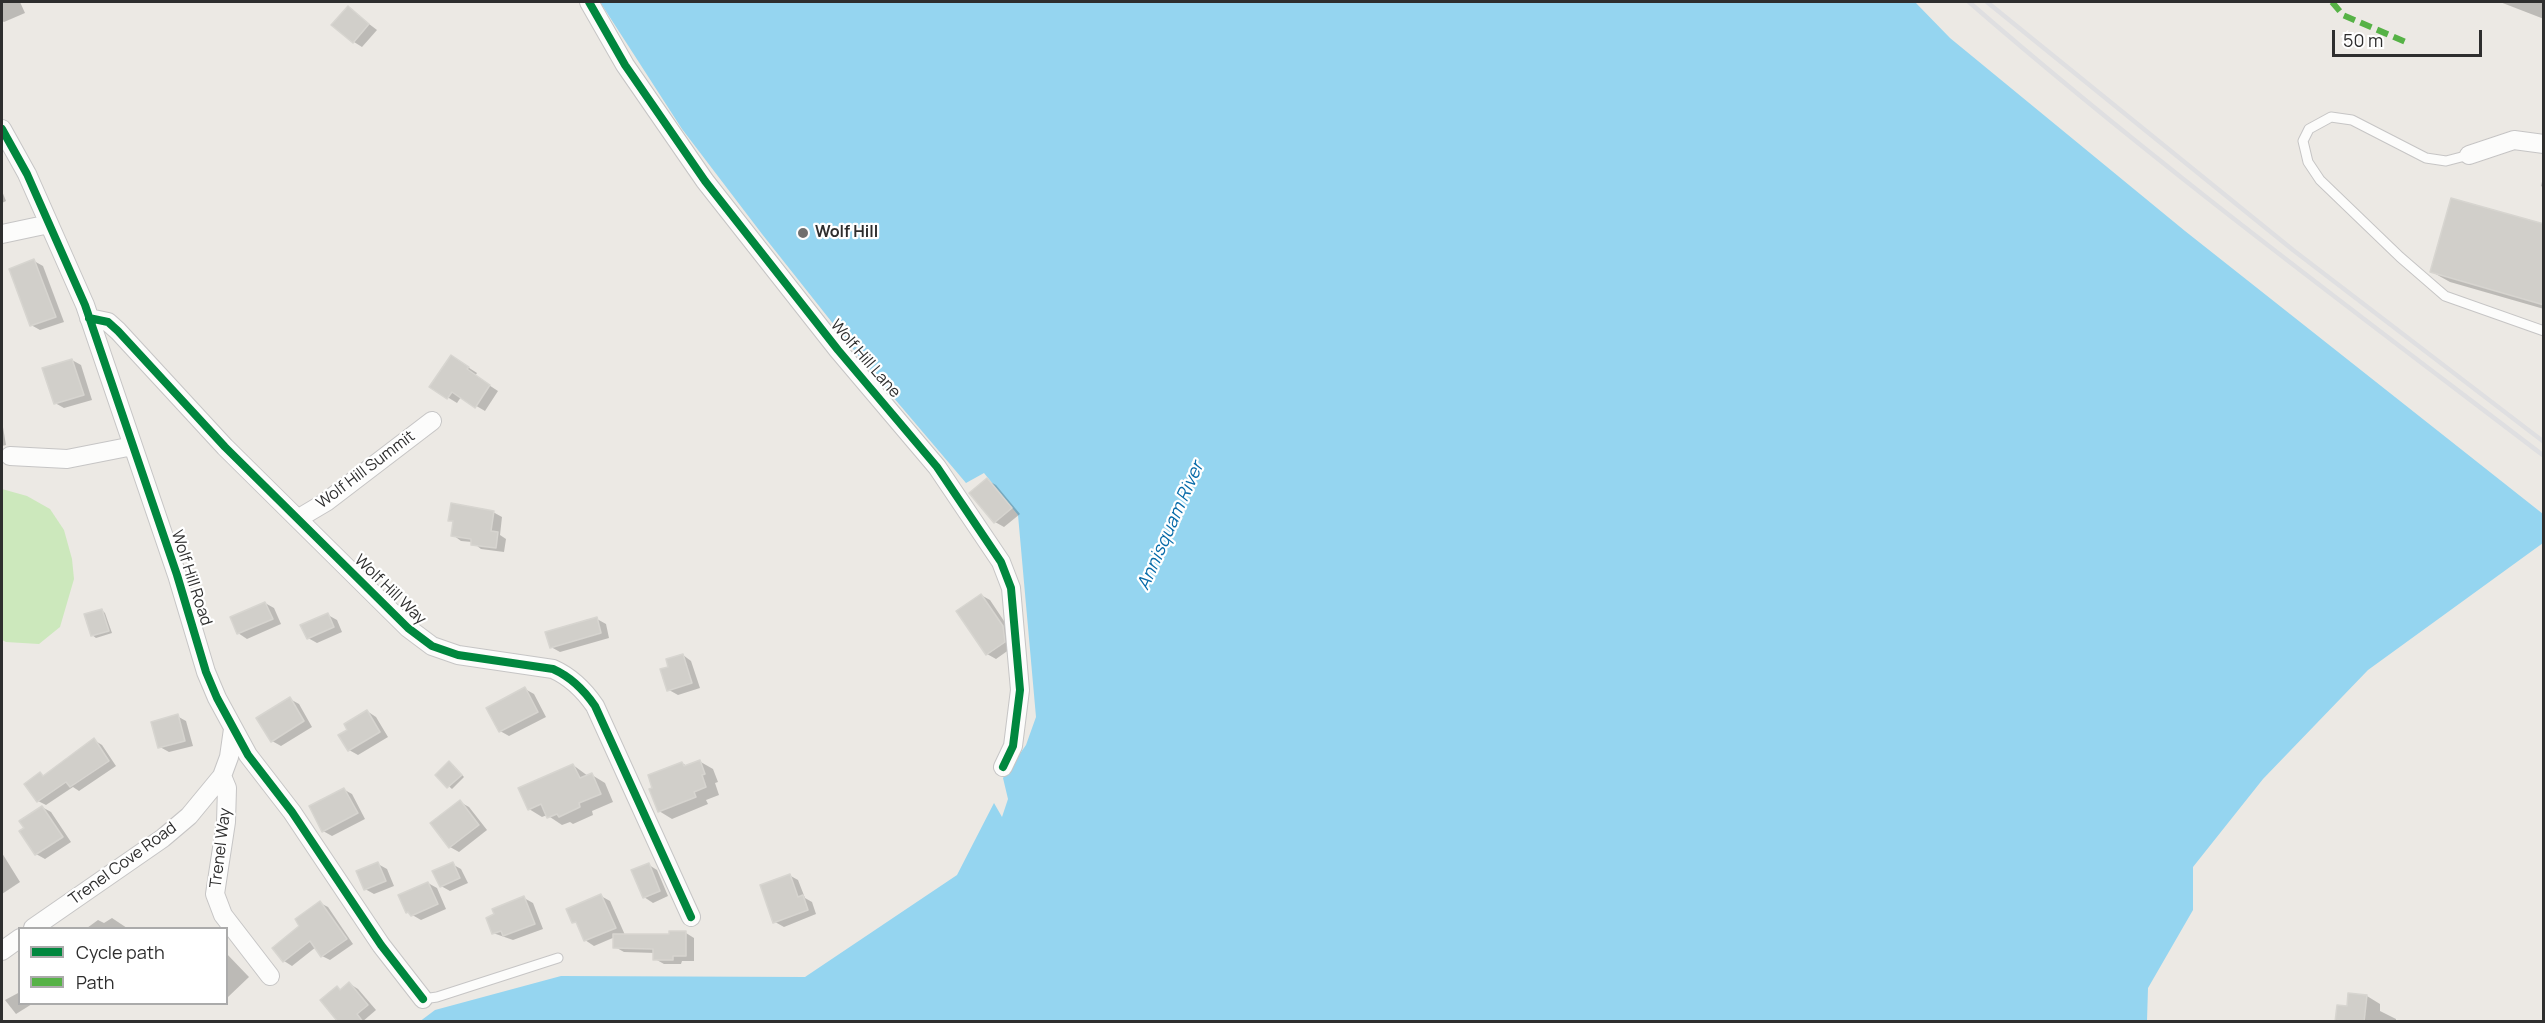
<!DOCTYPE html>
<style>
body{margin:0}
#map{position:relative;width:2545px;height:1023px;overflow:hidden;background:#ece9e4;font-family:Manrope,sans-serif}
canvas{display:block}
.frame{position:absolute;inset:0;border:3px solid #2e2e2e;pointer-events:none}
.legend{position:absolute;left:18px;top:927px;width:210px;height:78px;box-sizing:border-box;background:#fff;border:2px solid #ababab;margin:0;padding:8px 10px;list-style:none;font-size:18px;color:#2e2e2e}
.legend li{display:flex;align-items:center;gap:12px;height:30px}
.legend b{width:30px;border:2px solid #ababab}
.scale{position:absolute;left:2332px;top:30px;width:150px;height:27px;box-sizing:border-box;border:3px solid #2e2e2e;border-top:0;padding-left:8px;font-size:18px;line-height:21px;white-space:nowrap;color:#2e2e2e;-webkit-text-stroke:4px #fff;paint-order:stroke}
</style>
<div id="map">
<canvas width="2545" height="1023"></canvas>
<div class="frame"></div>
<ul class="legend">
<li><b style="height:8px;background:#00873e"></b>Cycle path</li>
<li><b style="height:8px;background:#56b246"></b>Path</li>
</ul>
<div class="scale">50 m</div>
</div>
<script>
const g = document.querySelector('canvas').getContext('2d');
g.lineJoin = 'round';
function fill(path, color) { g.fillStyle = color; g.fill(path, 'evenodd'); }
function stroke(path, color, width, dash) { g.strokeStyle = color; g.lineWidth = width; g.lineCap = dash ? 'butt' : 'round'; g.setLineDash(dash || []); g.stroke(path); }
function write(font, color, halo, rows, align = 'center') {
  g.font = font + ' Manrope,sans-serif'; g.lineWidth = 4.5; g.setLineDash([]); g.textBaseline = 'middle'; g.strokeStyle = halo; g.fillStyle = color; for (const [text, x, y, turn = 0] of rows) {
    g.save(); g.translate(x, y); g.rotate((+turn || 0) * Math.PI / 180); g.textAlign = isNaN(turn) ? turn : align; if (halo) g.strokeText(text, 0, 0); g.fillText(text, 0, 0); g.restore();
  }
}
fill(new Path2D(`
 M2,489l25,7 23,13 14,21 8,29 2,20 -14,48 -21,17 -33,-2 -4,-2z`), '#cce8bc');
fill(new Path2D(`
 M600,2h1315l35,36 235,193 358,283v29l-175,127 -105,109 -70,88v43l-45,78 -1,33 -1728,1 16,-12 126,-34 244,1 152,-102 37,-72 8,14 6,-18 -5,-21 23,-33 10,-28 -18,-202 -34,-42 -18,10 -101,-119 -103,-130 -80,-105z`), '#95d5f0');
fill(new Path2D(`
 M2,2h18l5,11 -21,9 -2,-1z
 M2500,2h44v17z
 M348,8l29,22 -15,17 -8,-5z
 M2544,173v15l-3,-2z
 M2,191l4,10 -4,2z
 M2544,226v83l-94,-27 -18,-10z
 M34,261l9,5 21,56 -24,8 -9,-5z
 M72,360l9,5 11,35 -28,8 -9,-5z
 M460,362l17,11 -2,3 23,15 -13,20 -24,-14 -4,6 -26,-16z
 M2,421l4,24 -4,1z
 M987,480l9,5 24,29 -16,13 -9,-5 -24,-29z
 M493,512l9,5 -2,18 6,4 -2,13 -23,-3 -9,-7 -11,-1 -8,-6 1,-12 -4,-3z
 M981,595l9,5 22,33 1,14 -17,12 -9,-5z
 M265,603l9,5 7,16 -34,15 -9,-6z
 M102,610l3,3 7,20 -16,5 -4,-3z
 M328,615l9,5 5,12 -25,11 -9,-5z
 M597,619l9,5 3,14 -49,14 -9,-5z
 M683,655l8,6 9,27 -22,7 -9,-5z
 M525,689l9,5 12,23 -37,19 -9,-5z
 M290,699l9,5 13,23 -31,19 -9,-5z
 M367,711l9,6 12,20 -30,18 -9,-5v-20z
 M177,716l9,5 7,25 -24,6 -9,-5z
 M94,740l8,5 14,21 -37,25 -6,-4 -27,18 -8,-4 2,-27 5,3z
 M699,761l14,8 5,13 -3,1 4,12 -13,5 2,4 -36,15 -13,-8 23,-48 5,3z
 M453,765l11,12 -12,12 -15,-14z
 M573,765l15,11 4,-1 13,8 8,19 -21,9 1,4 -20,9 -3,-2 -8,3 -15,-10 -5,2 -13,-8z
 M343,789l9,5 13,25 -33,17 -9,-5z
 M460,802l9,5 18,23 -28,22 -9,-5z
 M42,807l9,5 20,30 -26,17 -9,-5 -14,-23z
 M2,853l18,29 -18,12z
 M378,864l9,5 7,17 -20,8 -9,-5z
 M452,864l9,5 7,14 -18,8 -9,-5z
 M649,865l8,5 11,26 -15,7 -9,-6z
 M789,875l9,5 7,18 7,4 4,12 -32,13 -9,-5z
 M428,883l9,5 9,21 -25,11 -14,-8z
 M601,896l9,5 15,34 45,1 16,-3 8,5v23h-12l-1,3h-17l-9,-5v-6l-31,-1 -9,-5v-10l-21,9 -9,-6 -6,-15 -5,-3z
 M524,898l9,5 10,26 -30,11 -20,-7z
 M320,903l8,4 25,37 -23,16 -8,-4 -6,-9 -24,19 -8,-5 -10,-13 27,-22z
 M112,918l15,10h-40l11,-8 6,3z
 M226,953l23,24 -21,20 -2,-1z
 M350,984l8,5 18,21 -14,12 -25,-34 4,2z
 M20,992v12h12l-16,10 -11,-14z
 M2367,996l13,8v7l16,8v3h-59l12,-15z`), '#0003');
const building = new Path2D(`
 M348,6l21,18 -16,19 -22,-18z
 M2451,198l93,26v81l-114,-33z
 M34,259l22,58 -26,9 -21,-57z
 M451,355l18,12 -2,2 23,16 -15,23 -23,-16 -5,7 -18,-12z
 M72,359l12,36 -30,9 -12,-36z
 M987,478l25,30 -18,15 -25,-30z
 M451,503l43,8 -3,20 7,1 -2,16 -25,-3v-6l-20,-3 2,-15h-5z
 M981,594l22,32 2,16 -19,13 -30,-44z
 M265,602l8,17 -36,15 -7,-17z
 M102,609l7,22 -18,5 -7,-22z
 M328,613l6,14 -27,12 -7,-14z
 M597,617l4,16 -51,15 -5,-16z
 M683,654l9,29 -25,8 -7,-22 8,-2 -2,-8z
 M525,687l13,25 -39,20 -13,-24z
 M290,697l14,24 -33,21 -15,-24z
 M367,710l13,22 -32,19 -10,-16 9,-5 -3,-6z
 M178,714l7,27 -27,7 -7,-26z
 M94,738l15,23 -39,26 -4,-5 -29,20 -13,-18 16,-12 3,4z
 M700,760l5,14 -3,1 4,12 -12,5 2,5 -38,15 -9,-23 3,-1 -4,-13 34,-13 2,4z
 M449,761l13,14 -15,13 -12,-13z
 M573,764l7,14 12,-5 9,21 -22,9 1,4 -21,10 -2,-3 -10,4 -6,-14 -13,6 -10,-22z
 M344,788l14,25 -36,19 -13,-26z
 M460,800l19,25 -30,23 -19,-25z
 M42,806l21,31 -28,18 -16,-24 5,-3 -5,-7z
 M378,862l8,19 -22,9 -8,-19z
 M453,862l7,16 -20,9 -8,-16z
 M649,863l11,28 -17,7 -12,-28z
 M790,874l8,23 5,-2 5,15 -35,13 -13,-38z
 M428,882l10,22 -27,12 -3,-4 -2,1 -8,-18z
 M601,894l15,34 -32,13 -8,-19 -4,1 -6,-14z
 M524,896l11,28 -32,12 -2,-5 -9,3 -6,-16 8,-4 -2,-5z
 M320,901l27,38 -26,18 -11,-16 -27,21 -11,-14 27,-22 -4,-7z
 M669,931h17v25h-13v4h-20v-11l-40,-1v-14h56z
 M349,982l19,23 -11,9 6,8h-25l-18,-22 17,-14 3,4z
 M2348,993l19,2 -3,27h-29l2,-17 10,1z`);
fill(building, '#d1cfca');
stroke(building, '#d7d5d0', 1.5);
const service = new Path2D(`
 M2469,155l-23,6 -20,-3 -74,-38 -21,-3 -22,12 -6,12 5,21 12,18 80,77 45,39 99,35
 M423,999l14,-2 121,-39`);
const minor = new Path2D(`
 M589,2l36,63 80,116 133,169 99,117 64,95 10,26 9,102 -7,56 -10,21
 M2,129l25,45 58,131 92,270 29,97 11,26 31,57 44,57 89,133 42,54
 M2469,155l45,-15 30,4
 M2,234l47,-10
 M89,318l19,4 10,9 107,116 183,181 24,18 26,9 95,14c18,8 31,21 42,37l96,211
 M10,456l57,3 66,-13
 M299,518l27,-16 106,-81
 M222,776l5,12 -1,34 -11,72 8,21 47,61
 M33,928l130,-90 26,-22 33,-40 7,-19 4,-28
 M2,951l18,-13`);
stroke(service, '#c6c5c5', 11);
stroke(minor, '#c6c5c5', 20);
stroke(service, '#fcfcfb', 9);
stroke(minor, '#fcfcfb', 18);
stroke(new Path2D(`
 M1969,2c184,160 381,306 575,454
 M1987,2l306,248 251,192`), '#dfdfe1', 4.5);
stroke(new Path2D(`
 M2332,2l11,13 65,28`), '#56b246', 6, [12, 6]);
stroke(new Path2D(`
 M589,2l36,63 80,116 133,169 99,117 64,95 10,26 9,102 -7,56 -10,21
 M2,129l25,45 58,131 92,270 29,97 11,26 31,57 44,57 89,133 42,54
 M89,318l19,4 10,9 107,116 183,181 24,18 26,9 95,14c18,8 31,21 42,37l96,211`), '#00873e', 8);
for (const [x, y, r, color] of [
 [803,233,6,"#706f6e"]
]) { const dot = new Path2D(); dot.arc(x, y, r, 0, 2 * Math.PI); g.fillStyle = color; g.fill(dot); stroke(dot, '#fff', 2); }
write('bold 16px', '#2e2e2e', '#fff', [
 ["Wolf Hill",815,233]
], 'left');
write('16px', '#2e2e2e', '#fff', [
 ["Wolf Hill Lane",865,359,49],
 ["Wolf Hill Summit",366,470,-37],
 ["Wolf Hill Road",191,578,72],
 ["Wolf Hill Way",390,590,44],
 ["Trenel Way",221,848,-83],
 ["Trenel Cove Road",123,864,-36]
]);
write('italic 18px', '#076ba9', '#fff', [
 ["Annisquam River",1171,526,-66]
]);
</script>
